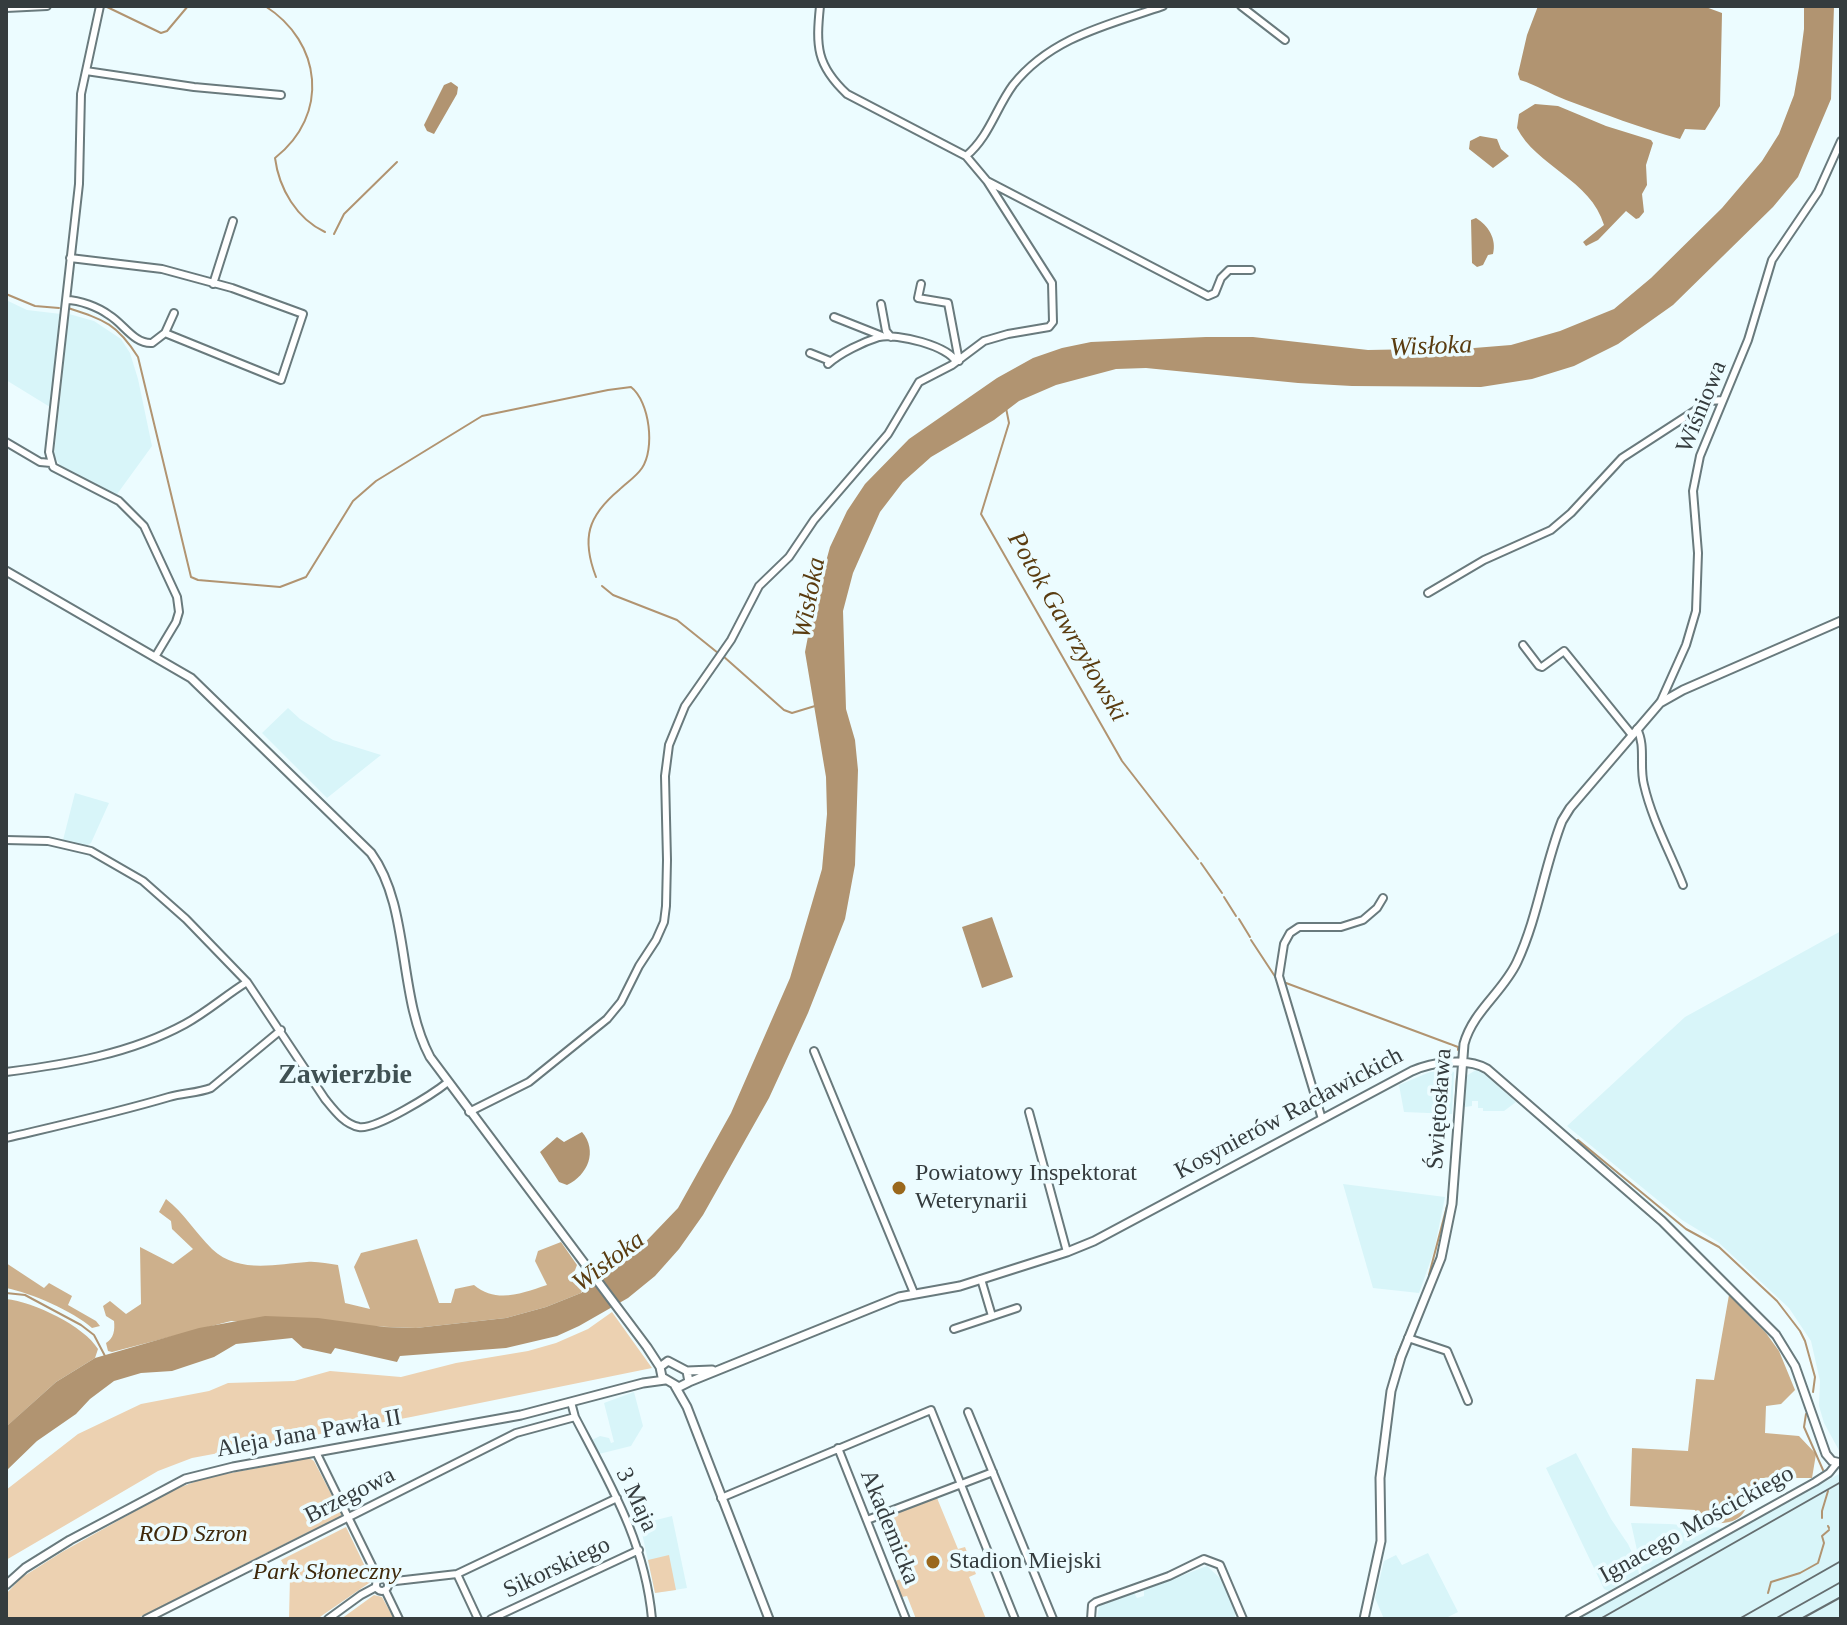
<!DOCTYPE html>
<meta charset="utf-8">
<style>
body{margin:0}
#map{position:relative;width:1847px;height:1625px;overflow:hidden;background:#ecfcff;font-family:"Times New Roman",serif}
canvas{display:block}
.frame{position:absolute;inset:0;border:8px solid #353c3e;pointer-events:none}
</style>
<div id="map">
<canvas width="1847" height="1625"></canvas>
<div class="frame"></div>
</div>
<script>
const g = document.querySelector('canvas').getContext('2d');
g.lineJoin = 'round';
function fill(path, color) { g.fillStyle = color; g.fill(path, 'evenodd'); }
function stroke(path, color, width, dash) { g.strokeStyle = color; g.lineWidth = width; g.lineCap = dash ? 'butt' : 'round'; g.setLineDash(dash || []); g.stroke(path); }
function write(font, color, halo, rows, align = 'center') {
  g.font = font + ' "Times New Roman",serif'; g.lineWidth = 7; g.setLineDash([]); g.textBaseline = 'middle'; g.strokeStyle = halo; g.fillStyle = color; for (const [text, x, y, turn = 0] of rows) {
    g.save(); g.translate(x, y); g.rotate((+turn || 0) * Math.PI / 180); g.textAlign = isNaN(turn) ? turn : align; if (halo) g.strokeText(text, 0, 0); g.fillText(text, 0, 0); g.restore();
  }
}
fill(new Path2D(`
 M6,300l21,10 34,4 -11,93 -44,-27z
 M69,314l25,7 27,18 9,14 8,26 14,67 -37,51 -54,-31 -7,-10z
 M288,708l12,11 33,21 48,15 -54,43 -65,-65z
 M75,793l34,10 -18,40 -5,3 -23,-6z
 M1841,931v523l-17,-31 -5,-17 1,-25 -9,-40 -22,-33 -71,-66 -36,-22 -115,-94 118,-109z
 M1449,1070l5,2 -2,42 -48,-2 -5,-27 31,-13z
 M1476,1070l6,2 34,30 -12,9h-21v-3h-5v-7h-6v5l-7,1 1,-31z
 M1343,1184l102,13 -11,54 -15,42 -46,-5z
 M634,1392l9,34 -12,20 -32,8 -7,-14 8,-4 9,2 2,5 3,-1 -10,-39z
 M1576,1453l35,66 17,25 9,19 2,11 -30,17 -5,-2 -58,-121z
 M1841,1473v146h-263l241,-134z
 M672,1516l15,72 -32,5 -15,-69z
 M1631,1523l38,1 55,4 -82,45z
 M1428,1553l30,59 -14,7h-60l-9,-21 9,-37 12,-6 6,10z
 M1207,1566l15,14 15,32 -3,7h-137l2,-13 35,-13 3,5 7,-2v-6z`), '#d8f5f9');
fill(new Path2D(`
 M612,1312l40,56 -241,49 -219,41 -34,13 -152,89v-70l72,-56 63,-30 68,-13 19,-8 66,-2 36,-10 71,6 55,-14 72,-12 28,-8 32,-14z
 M309,1458l5,3 28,54 -206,104h-130v-25l15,-16 41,-26 111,-62 32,-12z
 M937,1498l21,51 7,-2 11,27 -7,3 17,42h-70l-9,-23 -5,1 -7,-16 6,-2 -22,-60z
 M346,1527l26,54 -55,38h-28l1,-43 -9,-16z
 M669,1555l7,35 -21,3 -7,-33z
 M374,1595l8,2 12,22h-53z`), '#ecd1b1');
fill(new Path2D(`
 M166,1199c18,14 29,33 46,50 26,25 64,15 95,13 10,-1 21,2 31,3l7,38 25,6 -16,-42 7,-14 56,-14 22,64h12l4,-14 19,-4c23,19 48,8 73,0l-12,-24 3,-10 23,-9 16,23 -5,13 4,7 9,-2 -4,10 -35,14 -40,11 -90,10 -185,-7 -119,31 -4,-1 -2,-8c8,-5 9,-13 8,-22l-8,-5 -3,-10 7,-5 16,13 15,-10 -1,-57 33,17 20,-15 -21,-20 -1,-8 -12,-9z
 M6,1263l38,25 5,-5 23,13 -4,9 28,16 4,5 -8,2c-19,-17 -61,-35 -86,-40z
 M1729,1295l37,38 13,18 16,39 -14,14 -15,2 -1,27 34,3 17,18 -4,24h-52c-18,37 -13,48 -58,45l-7,-13 -65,-4 2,-58 56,3 8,-72 18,1z
 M6,1299c28,3 78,27 92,50l-3,9 -39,24 -50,45z`), '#cdb08c');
fill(new Path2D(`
 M1538,6h165l19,7 -2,93 -15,24 -20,-1 -5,10c-39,-11 -76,-25 -114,-39 -16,-6 -29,-15 -46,-20l-2,-6 9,-39z
 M1804,6h30l-3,93 -33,78 -25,30 -100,98 -55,39 -44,22 -42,13 -51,8 -129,-1 -54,-3 -152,-15 -30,1 -60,16 -37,16 -25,19 -63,37 -28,25 -23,30 -27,61 -10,38 3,98 9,31 3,30 -3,95 -10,54 -37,94 -39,85 -66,117 -24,34 -24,27 -27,22 -49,28 -22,10 -51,12 -106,8 -3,6 -62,-14 -4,6 -28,-6 -11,-10 -56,6 -22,13 -42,14 -31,2 -27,8 -24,18 -14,15 -39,27 -31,30 2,-46 48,-43 39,-24 104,-30 66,-12 53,2 66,9 32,1 90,-10 40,-11 35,-14 50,-36 47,-49 53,-95 59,-135 32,-109 5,-55 -1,-37 -21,-125 9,-47 16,-58 17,-36 18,-27 44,-45 88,-61 36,-20 29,-10 29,-6 115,-5h47l115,13 106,-2 37,-3 49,-14 54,-22 37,-31 71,-70 40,-47 17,-27 15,-39 5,-28 5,-38z
 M451,82l7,5 -1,7 -23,40 -7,-3 -3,-6 20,-40z
 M1535,104l23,2 48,20 45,14 2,3 -7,22 1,20 -5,9 2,18 -5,6 -3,1 -10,-8 -28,29 -12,6 -3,-4 21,-17c-13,-45 -68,-59 -87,-97l2,-14z
 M1480,136l17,3 4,10 8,7 -16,12 -24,-19 1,-8z
 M1476,218c12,7 21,21 17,36l-5,1 -5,10 -6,2 -5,-4 -1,-43z
 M992,917l21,60 -31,11 -20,-61z
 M582,1132c16,19 6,43 -15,53l-8,-3 -19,-30 17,-15 7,5z`), '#b19471');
stroke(new Path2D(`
 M105,6l56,27 6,-2 21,-25
 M265,6c57,36 65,109 10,152 4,31 22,61 50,74
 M334,234l10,-20 53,-52
 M6,294l29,12 24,2
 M68,308c37,12 49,16 70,49l53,220 7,3 82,7 26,-10 47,-76 23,-20 106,-65 126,-26 23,-3c19,15 24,62 11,81 -6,9 -16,15 -23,22 -31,26 -38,48 -23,87
 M1006,408l3,15 -28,91 141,247 76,98
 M602,586l11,9 64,25 41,33
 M723,656l61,54 8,3 23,-7
 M1201,863l21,30
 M1224,897l12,19
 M1239,919l11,18
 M1251,940l25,38
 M1286,983l172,64v3
 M1454,1127l3,-50
 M1578,1140l108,89 33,18 58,54 23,30 5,10 10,36 -2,15
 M1448,1199l2,-18
 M1429,1275l18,-69
 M6,1293l19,2 56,30 13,10 11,21
 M1395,1360l31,-74
 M1806,1414l-2,13 19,43
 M1822,1518v-7l6,-20
 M1828,1526l1,2
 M1768,1593l3,-11 29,-9 18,-10 6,-20 -2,-7 7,-6`), '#b19471', 2);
const minor = new Path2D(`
 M100,6l-19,88 -2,90 -30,268 4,15 66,34 25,25 33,71 2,15 -3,10 -21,35
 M1241,6l44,34
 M6,8l41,-2
 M86,71l108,16 87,8
 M966,156c23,-19 30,-48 47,-71 38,-48 95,-60 150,-79
 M987,181l221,115 7,-3 6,-15 8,-8h22
 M213,284l20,-63
 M921,284l-3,14 30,5 11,58
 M66,300c14,0 32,7 43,15 15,9 25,29 43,28l13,-10 116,47 22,-66 -71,-26 -70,-19 -92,-11
 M881,304l5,27 5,6
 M834,317l48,19
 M165,333l9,-20
 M810,353l20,8
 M828,364c12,-11 35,-22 51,-27 18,-4 70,9 77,25
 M6,442l34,20 11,1
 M1428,593l56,-33 67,-30 20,-17 51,-55 88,-57 12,-1
 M1523,645l16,21 3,1 22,-16 68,84
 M1660,703l26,-58 10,-34 2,-58 -5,-62 7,-35 48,-116 24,-80 46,-68 23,-51
 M1637,729c9,17 2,37 7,56 8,35 26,67 39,100
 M6,840l42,1 43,10 52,30 43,38 61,63 78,117c9,11 19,25 34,28 17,3 74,-33 89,-45
 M814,1051l100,242
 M6,1072c62,-8 124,-18 179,-48 22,-12 41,-29 62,-42
 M469,1112l60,-30 78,-63 14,-17 18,-36 17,-26 8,-18 2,-16 1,-46 -2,-84 4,-31 16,-39 46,-66 28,-54 30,-29 25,-37 74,-86 31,-52 33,-17 32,-24 24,-7 41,-7 4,-5 -1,-39 -65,-102 -21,-25 -119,-62c-31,-29 -31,-48 -27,-88
 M1029,1112l38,140
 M1322,1119l-43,-143 5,-32 6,-11 9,-6h42l22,-7 14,-12 6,-10
 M6,1138c55,-13 109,-25 163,-41 14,-4 29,-4 42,-9l70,-58
 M981,1279l11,37
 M954,1329l63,-21
 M1408,1338l39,13 21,50
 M571,1402l4,15c35,67 70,125 77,202
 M968,1412l85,207
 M838,1448l68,171
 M316,1452l63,128
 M721,1498l210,-88 84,209
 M867,1520l126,-48
 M457,1574l21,45
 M376 1585a6 6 0 1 1 12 0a6 6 0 1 1-12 0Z
 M387,1582l70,-8 160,-76
 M385,1590l14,29
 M146,1619l370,-186 59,-16
 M328,1619l33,-24 15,-8
 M491,1619l148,-69
 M1091,1619l1,-14 4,-3 73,-26 35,-17 16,6 23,54
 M1569,1619l246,-137 14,-9 8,-10`);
const tertiary = new Path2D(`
 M6,571l185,107 180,175c40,55 26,142 59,204l217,290 13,20 2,10 17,10 10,-5 -2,-11 -19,-10 -8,6
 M687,1371l25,-1
 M689,1382l210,-85 61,-11 107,-34 27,-11 318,-170c20,-9 56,-14 75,-2l175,152 114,114 19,31 31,88 6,7 9,2
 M675,1386l12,21 82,212
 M6,1585l19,-17 45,-28 115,-61 48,-12 288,-52 122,-32 22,-3
 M1364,1619l17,-78 -1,-63 11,-87 10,-34 40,-99 11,-54 12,-160c9,-33 39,-52 53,-82 21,-45 27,-95 45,-141l8,-13 90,-105 23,-13 158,-69`);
stroke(minor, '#697a7d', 10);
stroke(tertiary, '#697a7d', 11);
stroke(minor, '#fff', 6);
stroke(tertiary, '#fff', 7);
stroke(new Path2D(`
 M1600,1619l241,-137
 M1739,1619l102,-58
 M1775,1619l66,-37
 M1801,1619l40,-22`), '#656e70', 2);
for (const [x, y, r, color] of [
 [899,1188,8,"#9a681c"],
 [933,1562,8,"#9a681c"]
]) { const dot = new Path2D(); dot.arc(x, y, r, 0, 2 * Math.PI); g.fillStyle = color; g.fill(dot); stroke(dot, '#ecfcff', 3); }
write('24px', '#353c3e', '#ecfcff', [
 ["Wiśniowa",1702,407,-68],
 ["Świętosława",1440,1109,-86],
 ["Kosynierów Racławickich",1289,1114,-28],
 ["Aleja Jana Pawła II",309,1434,-10],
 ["Brzegowa",350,1496,-27],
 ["3 Maja",636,1500,65],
 ["Ignacego Mościckiego",1697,1525,-29],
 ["Akademicka",889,1527,68],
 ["Sikorskiego",557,1568,-25]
]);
write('24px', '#353c3e', '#ecfcff', [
 ["Powiatowy Inspektorat",915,1174],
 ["Weterynarii",915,1202],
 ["Stadion Miejski",949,1562]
], 'left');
write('italic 24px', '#3f290b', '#ecfcff', [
 ["ROD Szron",193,1535],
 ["Park Słoneczny",327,1573]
]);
write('italic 26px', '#5a3c10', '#ecfcff', [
 ["Wisłoka",1431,347,-2],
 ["Wisłoka",810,598,-79],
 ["Potok Gawrzyłowski",1067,627,60],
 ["Wisłoka",609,1262,-37]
]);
write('bold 28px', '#405153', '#ecfcff', [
 ["Zawierzbie",345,1076]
]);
</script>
